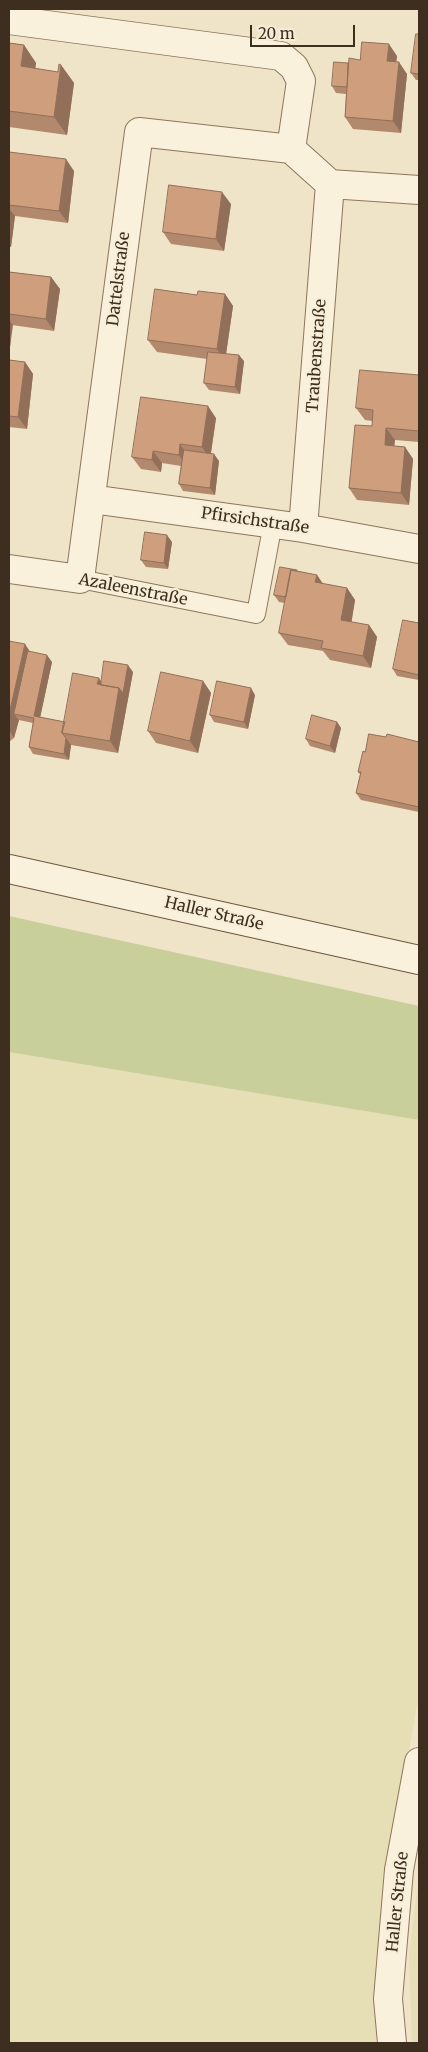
<!DOCTYPE html>
<meta charset="utf-8">
<style>
body{margin:0}
#map{position:relative;width:428px;height:2052px;overflow:hidden;background:#f0e4c8;font-family:Merriweather,serif}
canvas{display:block}
.frame{position:absolute;inset:0;border:10px solid #3d2e20;pointer-events:none}
.scale{position:absolute;left:250px;top:25px;width:105px;height:22px;box-sizing:border-box;border:2px solid #3d2e20;border-top:0;padding-left:6px;font-size:15px;line-height:18px;white-space:nowrap;color:#3d2e20;-webkit-text-stroke:4px #f7eed8;paint-order:stroke}
</style>
<div id="map">
<canvas width="428" height="2052"></canvas>
<div class="frame"></div>
<div class="scale">20 m</div>
</div>
<script>
const g = document.querySelector('canvas').getContext('2d');
g.lineJoin = 'round';
function fill(path, color) { g.fillStyle = color; g.fill(path, 'evenodd'); }
function stroke(path, color, width, dash) { g.strokeStyle = color; g.lineWidth = width; g.lineCap = dash ? 'butt' : 'round'; g.setLineDash(dash || []); g.stroke(path); }
function write(font, color, halo, rows, align = 'center') {
  g.font = font + ' Merriweather,serif'; g.lineWidth = 4.5; g.setLineDash([]); g.textBaseline = 'middle'; g.strokeStyle = halo; g.fillStyle = color; for (const [text, x, y, turn = 0] of rows) {
    g.save(); g.translate(x, y); g.rotate((+turn || 0) * Math.PI / 180); g.textAlign = isNaN(turn) ? turn : align; if (halo) g.strokeText(text, 0, 0); g.fillText(text, 0, 0); g.restore();
  }
}
fill(new Path2D(`
 M9,1052l410,68v574l-31,177 -13,131 1,41h-367z
 M419,1875v168h-7l-3,-89z`), '#e6deb5');
fill(new Path2D(`
 M9,916l410,90v114l-410,-68z`), '#c9cf9b');
const service = new Path2D(`
 M80,579l176,35 17,-91`);
const minor = new Path2D(`
 M9,20l272,36 13,11 7,14 -10,68
 M291,149l39,35 89,6
 M91,499l212,29 116,21
 M303,528l27,-344
 M9,569l71,10 59,-447 152,17
 M392,2043l-4,-44 11,-129 20,-108`);
const secondary = new Path2D(`
 M9,869l410,91`);
stroke(service, '#8d765c', 20);
stroke(minor, '#8d765c', 30);
stroke(secondary, '#6f573f', 30);
stroke(service, '#faf1dc', 18);
stroke(minor, '#faf1dc', 28);
stroke(secondary, '#faf1dc', 28);
fill(new Path2D(`
 M419,34v46h-3l-5,-7z
 M9,43l15,2 12,18 -1,6 23,3 3,-7 13,18 -7,52 -58,-8v5z
 M397,56l-1,6 11,12 -6,59 -48,-4 -8,-12 1,-23 -10,-1 -4,-7 16,-23z
 M9,152l65,19 -6,52 -53,-7 -4,31h-2z
 M231,204l-7,47 -53,-7 -8,-12z
 M9,272l42,5 9,12 -6,42 -42,-6 -2,22h-1z
 M225,294l8,12 -7,48 18,7 -4,33 -31,-4 -5,-7 3,-24 -50,-7 -9,-12 49,-45z
 M9,360l16,2 8,12 -6,55 -18,-2z
 M419,375v67l-24,-2 -1,6 11,1 8,12 -4,46 -52,-5 -8,-12 23,-62v-5l-7,-1 -9,-12z
 M216,418l-5,35 8,8 -4,34 -32,-4 -4,-7 2,-18 -19,-3 -1,9 -20,-3 -9,-12z
 M172,542l-4,27 -22,-2 -5,-7z
 M298,571l19,4 6,9 24,4 8,12 -4,22 18,3 8,12 -6,31 -41,-8 -7,-9 -35,-6 -9,-12 6,-30 -6,-1 -5,-7z
 M419,623v57l-22,-4 -4,-7z
 M9,641l43,21 -12,55 25,5 37,-40 31,-10 -15,81 -47,-8 -2,15 -36,-6 -4,-7 4,-24 -14,-3 -5,18 -5,4z
 M203,681l8,12 -13,60 -42,-10 -8,-12z
 M255,695l-7,34 -34,-7 -4,-7z
 M337,722l4,6 -6,25 -25,-7 -4,-7z
 M386,737l33,5v70l-58,-12 -5,-7 4,-19 -2,-2 7,-20z`), '#b2896c');
fill(new Path2D(`
 M389,44l8,12 -2,17 -8,-12z
 M24,45l12,18 -2,15 -13,-12z
 M399,62l8,12 -6,59 -8,-12z
 M61,65l13,18 -7,52 -13,-18z
 M66,159l8,12 -6,52 -9,-12z
 M222,192l9,12 -7,47 -8,-12z
 M10,210l5,6 -4,31 -2,-3v-24z
 M51,277l9,12 -6,42 -8,-12z
 M225,294l8,12 -8,55 -8,-12z
 M9,320l4,5 -3,22 -1,-1z
 M239,355l5,6 -4,33 -5,-7z
 M25,362l8,12 -6,55 -9,-12z
 M208,406l8,12 -6,41 -8,-12z
 M386,428l9,12 -2,17 -8,-12z
 M180,444l8,12 -1,11 -8,-12z
 M405,447l8,12 -4,46 -8,-12z
 M153,451l9,12 -1,9 -9,-12z
 M214,454l5,7 -4,34 -5,-7z
 M167,535l5,7 -4,27 -4,-6z
 M317,575l8,12 -10,-5z
 M347,588l8,12 -5,32 -9,-12z
 M369,625l8,12 -6,31 -8,-12z
 M25,644l8,12 -19,58 5,6 -5,18 -5,-8v-15z
 M47,655l5,7 -13,61 -5,-7z
 M128,665l5,7 -15,81 -8,-12 9,-53z
 M99,678l8,12 -10,-6z
 M203,681l8,12 -13,60 -8,-12z
 M251,688l4,7 -7,34 -4,-7z
 M337,722l4,6 -6,25 -5,-7z
 M66,738l5,7 -2,15 -5,-6z`), '#916f58');
const building = new Path2D(`
 M416,34h3v40l-8,-1z
 M362,42l27,2 -2,17 12,1 -6,59 -48,-4 4,-59 11,2z
 M9,43l15,2 -3,21 37,6 1,-8 2,1 -7,52 -45,-6z
 M334,62l14,1 -1,24 -15,-1z
 M9,152l57,7 -7,52 -50,-6z
 M169,185l53,7 -6,47 -53,-7z
 M9,272l42,5 -5,42 -37,-5z
 M155,289l42,6 1,-4 27,3 -8,55 -69,-9z
 M208,352l31,3 -4,32 -31,-4z
 M9,360l16,2 -7,55 -9,-1z
 M360,370l59,5v56l-33,-3 -1,17 20,2 -4,46 -52,-5 6,-63 17,1 1,-16 -17,-2z
 M141,397l67,9 -6,41 -22,-3 -1,11 -26,-4 -1,9 -20,-3z
 M184,450l30,4 -4,34 -31,-4z
 M145,532l22,3 -3,28 -23,-3z
 M280,567l17,3v1l-6,-1 -5,27 -12,-2z
 M291,570l26,5 -2,7 32,6 -6,32 28,5 -6,31 -42,-8 2,-7 -44,-8z
 M403,620l16,3v52l-26,-6z
 M9,641l16,3 -16,71z
 M28,651l19,4 -13,61 31,6 -3,11 4,5 -2,16 -35,-7 5,-29 -20,-4z
 M104,661l24,4 -5,28 -4,-5 -18,-3z
 M161,672l42,9 -13,60 -42,-10z
 M73,673l26,5 -2,6 22,4 -9,53 -48,-8z
 M217,681l34,7 -7,34 -34,-7z
 M312,715l25,7 -7,24 -24,-7z
 M369,734l17,3 1,-3 32,8v65l-63,-14 5,-21h-3l5,-21 2,1z`);
fill(building, '#cf9f7d');
stroke(building, '#916f58', 1);
write('16px', '#3d2e20', '#f7eed8', [
 ["Dattelstraße",119,279,-83],
 ["Traubenstraße",317,356,-86],
 ["Pfirsichstraße",255,521,8],
 ["Azaleenstraße",133,590,11],
 ["Haller Straße",214,914,13],
 ["Haller Straße",398,1902,-84]
]);
</script>
